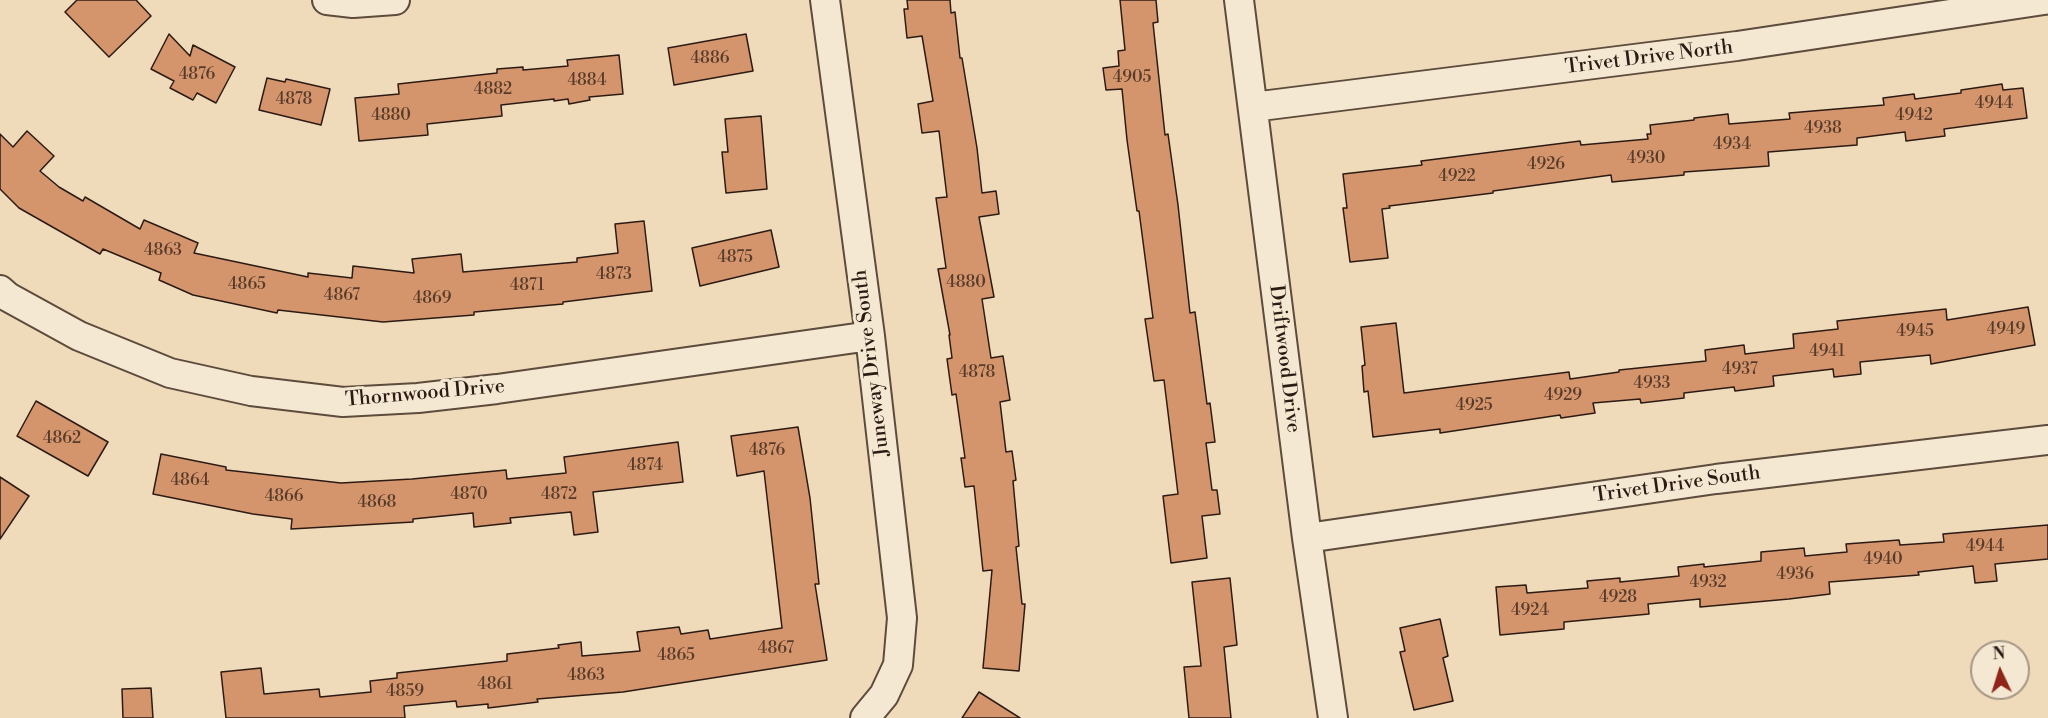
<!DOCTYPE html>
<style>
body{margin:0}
#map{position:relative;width:2048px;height:718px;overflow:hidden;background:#efdbb9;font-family:"Libre Bodoni",serif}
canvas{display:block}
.north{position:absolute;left:1970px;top:640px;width:60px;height:60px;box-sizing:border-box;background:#f5e8d2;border:2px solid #a59686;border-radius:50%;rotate:356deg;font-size:16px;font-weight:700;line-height:24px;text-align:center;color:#2c1b14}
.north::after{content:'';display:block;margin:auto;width:21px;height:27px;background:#8f2418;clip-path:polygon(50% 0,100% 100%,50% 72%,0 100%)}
</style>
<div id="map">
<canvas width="2048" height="718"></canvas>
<div class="north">N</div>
</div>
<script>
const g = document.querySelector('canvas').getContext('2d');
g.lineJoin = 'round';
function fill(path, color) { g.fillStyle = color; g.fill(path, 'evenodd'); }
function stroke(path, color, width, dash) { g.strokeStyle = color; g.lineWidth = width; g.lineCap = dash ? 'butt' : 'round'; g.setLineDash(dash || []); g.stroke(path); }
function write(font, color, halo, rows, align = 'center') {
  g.font = font + ' "Libre Bodoni",serif'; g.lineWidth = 6; g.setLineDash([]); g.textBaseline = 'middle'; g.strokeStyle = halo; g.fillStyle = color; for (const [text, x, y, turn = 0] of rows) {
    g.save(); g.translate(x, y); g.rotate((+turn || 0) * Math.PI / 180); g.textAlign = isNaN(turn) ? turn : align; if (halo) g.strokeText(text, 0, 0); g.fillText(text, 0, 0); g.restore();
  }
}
const building = new Path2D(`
 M77,0h59l15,16 -42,41 -44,-45z
 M907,0h43l1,13 4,-1 5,46h2l15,90 5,45 14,-2 3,23 -20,3 15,80 -12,2 9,59 12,-2 7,44 -10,2 6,50 6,-1 4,29 -3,1 6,65 -3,1 6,57h3l-6,67 -36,-3 9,-98 -9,1 -9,-85 -9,1 -4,-29h4l-9,-64 -4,1 -5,-36 5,-1 -3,-23h1l-12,-66 8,-1 -10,-70 11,-1 -8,-66 -17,2 -4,-29 15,-3 -11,-65 -15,2 -3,-29h4z
 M1120,0h36l2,22 -5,1 12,112 3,-1 10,71 12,108 5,-1 12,92 3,-1 5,39 -9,1 6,47h5l3,24 -18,2 5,42 -36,5 -8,-67 15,-2 -14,-114 -10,1 -9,-62 8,-1 -14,-107h-2l-10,-71 -5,-51 -16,1 -3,-22 16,-2 -1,-15 7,-1z
 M169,34l21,22 3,-11 42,22 -19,36 -19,-10 -4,7 -23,-12 4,-7 -23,-12z
 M746,34l7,37 -79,14 -6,-37z
 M619,55l4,39 -34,3 1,3 -21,4 -1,-5 -14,2v-2l-53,6 1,11 -75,8 1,11 -69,6 -4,-43 44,-4 -1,-10 99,-11v-4l26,-2v3l45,-4 -1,-6z
 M267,78l18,4 1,-3 44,10 -9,36 -62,-15z
 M2002,84l1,6 20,-2 4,30 -83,11 1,7 -39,5 -1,-9 -48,6v7l-89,7 1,14 -85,6v3l-72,7 -1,-7 -118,16v2l-104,13 1,2 -8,1 6,49 -38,4 -7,-54h4l-4,-34 79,-9 -1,-4 159,-20 1,4 67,-6 -1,-5h4l-1,-9 44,-5v-2l34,-4 1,10 61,-5 -1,-6 95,-8 -1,-7 31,-4 1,5 46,-6v-3z
 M761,116l6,73 -41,4 -4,-41h6l-3,-33z
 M27,131l27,25 -14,15 19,16 24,14 2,-4 55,32 4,-9 54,23 -4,10 114,24v-4l44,5 1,-12 61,7 -2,-14 49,-5 2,18 114,-10v-4l41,-5 -3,-29 29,-3 8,70 -89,11v2l-89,8v3l-91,7 -105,-12 -1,3 -84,-18 -34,-15 2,-7 -58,-24 -3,5 -81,-46 -19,-19v-55l13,13z
 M771,230l8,37 -79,19 -8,-38z
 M2028,307l7,38 -104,19 -1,-9 -70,7 1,12 -27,3 -1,-8 -60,7 1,10 -39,5 -1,-4 -50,6v5l-43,5 -1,-4 -47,4 2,10 -34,5 -1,-3 -120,18v-4l-67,8 -5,-46 -4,1 -2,-26 3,-1 -4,-38 35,-4 8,70 165,-21 1,7 49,-7v-2l87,-9 -1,-11 39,-5 1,9 49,-6 -1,-14 45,-5 -1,-8 109,-12 1,11z
 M36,401l72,41 -20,34 -71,-40z
 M798,427l12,71 9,86h-4l12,76 -204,32 -86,7 1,3 -50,6v-4l-31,3 -1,-6 -52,5 1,12h-179l-5,-46 40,-4 3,26 55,-5 1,8 51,-5 -1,-11 27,-3v-5l110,-12v-7l52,-6 -1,-3 23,-3 1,14 58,-5 -3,-19 42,-5 2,7 27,-4 2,9 72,-11 -18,-157 -27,5 -6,-40z
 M678,442l5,40 -90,10 5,40 -24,3 -3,-23 -61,6 1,5 -37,4 -1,-14 -60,6v3l-122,7 1,-10 -39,-5 -100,-20 8,-40 65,13v3l115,13 71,-4 94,-9 1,9 59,-6 -2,-16z
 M0,477l29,19 -29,43z
 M2048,525v34l-53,5 2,17 -22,2 -2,-17 -55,6 1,3 -90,7 1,12 -41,5 -89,8v-8l-52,5 1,10 -85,8v7l-64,6 -4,-48 30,-2 1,8 61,-5 -1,-7 33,-3v4l59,-6 -1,-9 26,-3v3l57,-6v-9l43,-4 1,8 42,-4 -1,-8 53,-4 1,5 44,-3 -1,-8z
 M1230,578l7,67 -13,2 7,71h-42l-5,-51 17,-1 -9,-84z
 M1440,619l8,37 -5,2 10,43 -39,9 -14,-58 5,-1 -5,-23z
 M151,688l2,30h-30l-1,-29z
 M979,692l41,26h-58z`);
fill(building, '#d4956c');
stroke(building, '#2c1b14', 1.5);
const minor = new Path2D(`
 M327,0l26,3 42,-3
 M825,0l45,336 32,282 -4,47 -14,30 -19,23
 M1239,0l68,538 26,180
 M1253,107l484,-61 307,-46
 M0,290l8,7 71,39 91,37 81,18 92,11 75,-4 79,-9 373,-53
 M1307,538l409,-59 332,-39`);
stroke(minor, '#5d4b3d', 32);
stroke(minor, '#f5e8d2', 28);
write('16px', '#563a2a', null, [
 ["4886",710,59],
 ["4876",197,75],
 ["4905",1132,78],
 ["4884",587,81],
 ["4882",493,90],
 ["4878",294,100],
 ["4944",1994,104],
 ["4880",391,116],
 ["4942",1914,116],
 ["4938",1823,129],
 ["4934",1732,145],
 ["4930",1646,159],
 ["4926",1546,165],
 ["4922",1457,177],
 ["4863",163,251],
 ["4875",735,258],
 ["4873",614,275],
 ["4880",966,283],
 ["4865",247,285],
 ["4871",527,286],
 ["4867",342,296],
 ["4869",432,299],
 ["4949",2006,330],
 ["4945",1915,332],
 ["4941",1827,352],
 ["4937",1740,370],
 ["4878",977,373],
 ["4933",1652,384],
 ["4929",1563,396],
 ["4925",1474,406],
 ["4862",62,439],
 ["4876",767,451],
 ["4874",645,466],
 ["4864",190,481],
 ["4870",469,495],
 ["4872",559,495],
 ["4866",284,497],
 ["4868",377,503],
 ["4944",1985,547],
 ["4940",1883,560],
 ["4936",1795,575],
 ["4932",1708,583],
 ["4928",1618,598],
 ["4924",1530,611],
 ["4867",776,649],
 ["4865",676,656],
 ["4863",586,676],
 ["4861",495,685],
 ["4859",405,692]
]);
write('20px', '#2c1b14', '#f5e8d2', [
 ["Trivet Drive North",1649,58,-7],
 ["Driftwood Drive",1284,359,83],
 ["Juneway Drive South",872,363,-97],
 ["Thornwood Drive",425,394,-5],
 ["Trivet Drive South",1677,485,-8]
]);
</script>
